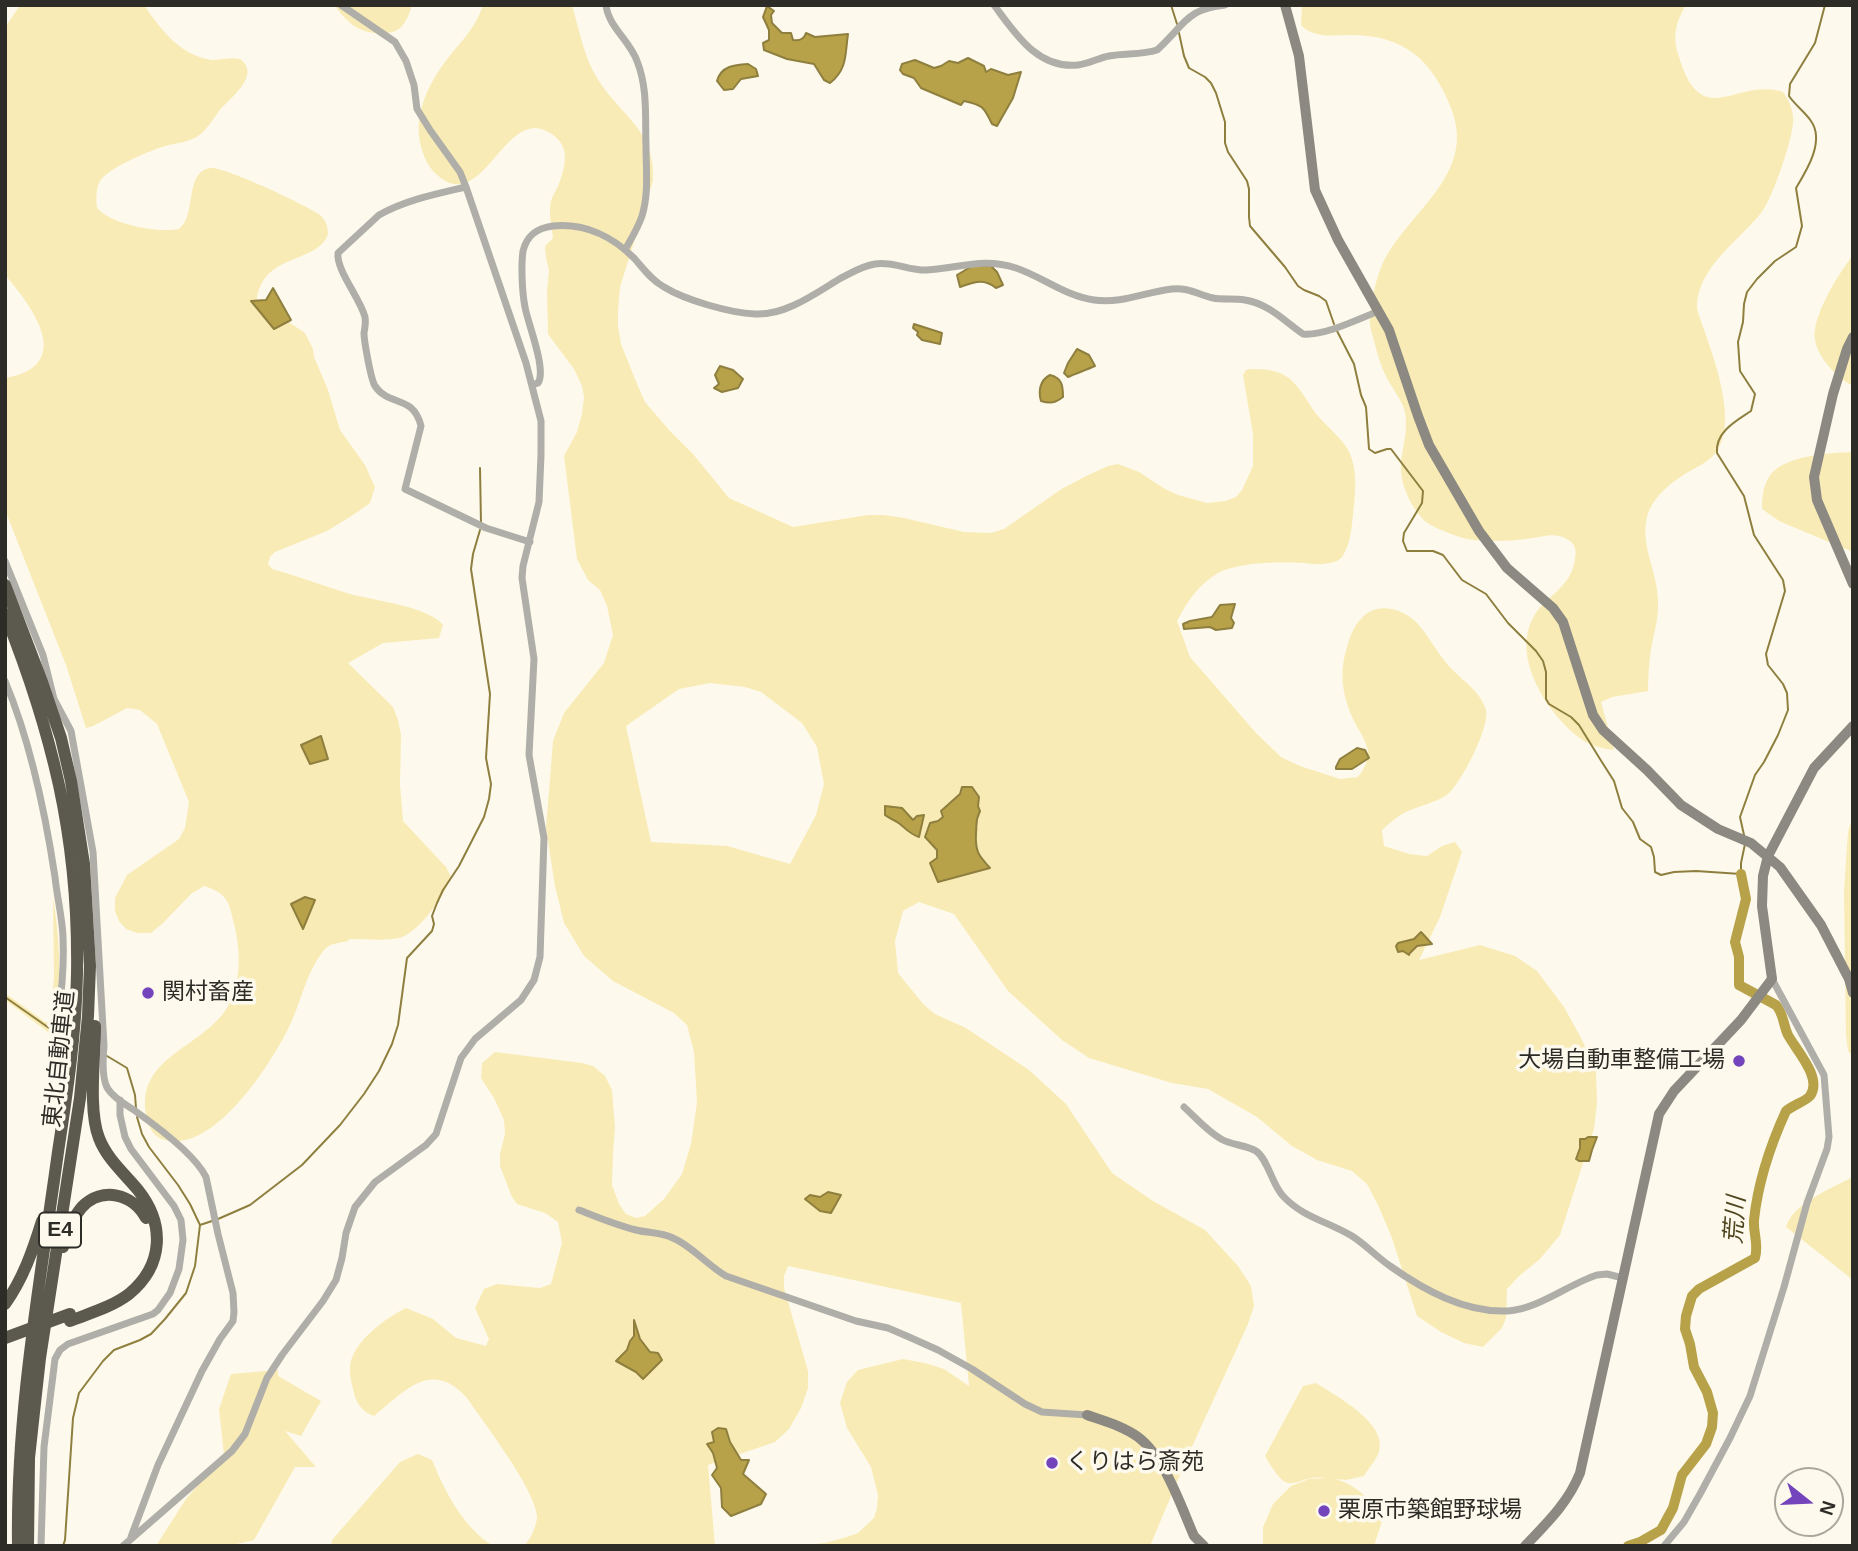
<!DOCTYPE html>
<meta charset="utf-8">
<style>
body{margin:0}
#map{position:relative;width:1858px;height:1551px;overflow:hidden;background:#fdfaed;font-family:Arial,sans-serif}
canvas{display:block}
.frame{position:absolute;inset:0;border:7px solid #2e2c27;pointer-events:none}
.north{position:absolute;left:1774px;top:1467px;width:70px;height:70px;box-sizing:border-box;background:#fdfaed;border:2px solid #aaa89e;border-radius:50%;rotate:108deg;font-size:19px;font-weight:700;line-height:28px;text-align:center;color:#2e2c27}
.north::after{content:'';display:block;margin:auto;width:24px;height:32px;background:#7344bb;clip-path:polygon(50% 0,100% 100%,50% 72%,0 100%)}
</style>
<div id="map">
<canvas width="1858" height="1551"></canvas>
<div class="frame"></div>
<div class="north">N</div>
</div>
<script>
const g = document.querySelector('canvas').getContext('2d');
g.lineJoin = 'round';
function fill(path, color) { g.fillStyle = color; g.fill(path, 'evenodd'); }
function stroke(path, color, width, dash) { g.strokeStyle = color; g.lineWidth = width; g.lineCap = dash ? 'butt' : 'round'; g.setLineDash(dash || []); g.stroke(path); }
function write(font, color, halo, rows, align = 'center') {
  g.font = font + ' Arial,"Noto Sans JP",sans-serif'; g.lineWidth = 7; g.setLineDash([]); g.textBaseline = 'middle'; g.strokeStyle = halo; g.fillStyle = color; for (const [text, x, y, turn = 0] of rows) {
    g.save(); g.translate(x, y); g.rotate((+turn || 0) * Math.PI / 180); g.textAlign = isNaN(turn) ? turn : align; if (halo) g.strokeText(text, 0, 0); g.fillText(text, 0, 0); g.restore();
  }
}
fill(new Path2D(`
 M20,5h124c17,25 37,51 68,55 10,0 19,-3 28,-1 22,16 -10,39 -21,52 -6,8 -12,19 -21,25 -10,7 -24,7 -36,11 -15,5 -54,21 -62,34 -4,7 -4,19 -3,27 15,17 60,25 82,21 18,-14 5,-55 30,-61 12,-3 99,38 111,47 6,5 8,12 8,19 -10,30 -63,18 -71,64l2,4 46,31 8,16 1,8 14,33 12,40 25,35 10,22 -5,16 -17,12 -26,16 -52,21 -5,5 -2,7 4,5c26,7 52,17 78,25 22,6 80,13 93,31l-4,13 -56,5 -35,20 45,44 5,13 3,15 -1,49 3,37 43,46 5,10c-6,18 -32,56 -52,61 -13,3 -36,1 -50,1l-1,2c-9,2 -18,2 -24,9 -18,22 -23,53 -35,77 -18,37 -77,130 -127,112 -11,-4 -14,-15 -16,-25 -9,-56 52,-65 79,-103 17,-25 16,-59 9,-87 -5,-23 -7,-31 -30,-38l-13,8 -28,29 -12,10h-14l-11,-4 -7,-8 -4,-10v-13l12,-23 52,-36 6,-11 4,-26 -32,-78 -17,-14 -13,-2 -34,18 -7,2 -20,-63 -61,-155v-132c71,-12 28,-71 0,-103v-247z
 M334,5h78c-2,7 -5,15 -10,21 -10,12 -36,8 -48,0 -8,-6 -14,-13 -20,-21z
 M483,5h89c7,24 12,52 25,73 23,38 59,51 56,103l-28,90 -5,16 -2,24v15l3,18 16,40 8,18 25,29 23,23 36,44 64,29 75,-12h16l20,3 60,14 27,1 13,-4 56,-39 24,-13 24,-11 10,-2 21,8 26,17 13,6 29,8 19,-2 10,-4 6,-7 11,-24v-32l-10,-59 3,-5 4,-1c36,-1 44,10 62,39 10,15 25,25 35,40 10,17 9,38 7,57 -2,16 -2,38 -12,52 -4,5 -12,6 -19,7 -7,1 -14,-1 -21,-1 -24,-1 -62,-1 -84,10 -19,11 -31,29 -41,48l13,36 66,76 25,24 19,9 40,13 18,-2c5,-7 10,-14 10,-24 0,-10 -10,-24 -15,-34 -11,-25 -14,-46 -6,-72 3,-10 6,-20 14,-28 15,-18 41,-11 56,4 12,13 20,30 32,43 12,14 31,24 37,44 4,17 -25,74 -39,85 -10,7 -28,11 -39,16 -10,4 -18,12 -26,19l2,16 25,8 18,2 15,-10 13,-4 7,10 -22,65 -21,43 61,-15 35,11 22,15 27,36 17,31 15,32 1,32 -3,27 -34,106 -20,24 -21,17 -12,13 -1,29 -4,10 -19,19 -19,-4 -23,-11 -24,-16 -25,-78 -14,-33 -11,-21 -15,-13 -35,-11 -25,-14 -35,-29 -49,-28 -36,-6 -83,-25 -27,-18 -54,-49 -54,-77 -35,-12 -16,9 -8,30 3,32 26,32 11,9 31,14 63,42 37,34 46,69 41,28 52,29 33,36 13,20 3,20 -6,18 -58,127 -40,95h-355l30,-3 22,-6 11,-4 16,-15 3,-10 1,-13 -7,-28 -24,-39 -7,-25 7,-21 11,-12 45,-11 22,4 19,6 25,17 -8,-83 -173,-37 -4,10v12l24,83v17l-7,20 -12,21 -14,13 -67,23 7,81h-191c6,-6 13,-20 13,-30 -2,-27 -53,-93 -70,-118 -36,-40 -63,-6 -93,18 -10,-3 -18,-12 -20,-23 -2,-8 -5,-19 -4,-27 3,-25 36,-48 56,-58l27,11 23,19 30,8 3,-7 -14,-31 9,-19 13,-5 43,4 11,-4 11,-41 -4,-21 -13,-9 -28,-9 -5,-7 -12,-31v-12l5,-20 -1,-14 -10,-22 -13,-20 1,-15 13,-11 87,11 11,3 12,10 7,14 3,37 -2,27 -1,31 7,19 7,10 10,4 9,-2 19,-17 18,-25 9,-30 6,-42 -3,-50 -7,-27 -13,-12 -61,-32 -29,-25 -20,-33 -9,-37 -9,-58 7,-87 11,-28 40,-50 9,-28 -6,-29 -7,-16 -12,-10 -11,-21 -13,-103 13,-24 5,-18 2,-17 -2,-11 -8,-17 -26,-35 -1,-42 2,-22 -3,-12 -1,-12 8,-8c-1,-11 -5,-26 -2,-37 1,-5 5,-10 7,-15 4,-9 9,-26 6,-36 -2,-8 -10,-16 -18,-19 -43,-22 -65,91 -113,40 -7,-8 -11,-19 -13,-29 -6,-30 10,-61 28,-84 14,-18 27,-29 35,-53zM710,683l35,4 16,5 41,31 15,24 7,37 -8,31 -26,49 -63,-18 -76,-4 -25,-116 53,-37z
 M1302,5h384c-11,18 -14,33 -7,52 23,76 57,20 104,35 6,9 11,18 10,30 0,16 -21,78 -32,91 -23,29 -65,55 -64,96 12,38 47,116 15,148 -8,7 -19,12 -27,17 -16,10 -33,24 -38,43 -7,29 11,56 11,84 1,17 -4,31 -7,48 -2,14 -3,28 -3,42l-36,6 -11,5 13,48c-22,-2 -35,-10 -50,-26 -24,-25 -50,-71 -31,-106 12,-23 38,-29 42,-59 1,-6 1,-11 -2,-15 -3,-4 -9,-7 -14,-8 -8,-2 -18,1 -26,2 -19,3 -40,4 -59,2 -10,-1 -21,-5 -30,-9 -6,-2 -14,-6 -19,-10 -14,-13 -26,-39 -24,-58 2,-19 9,-39 2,-57 -4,-9 -9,-16 -14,-24 -8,-14 -12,-29 -16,-45 -2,-7 -4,-13 -3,-20 2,-17 5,-36 12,-52 24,-53 96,-89 69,-157 -19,-48 -47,-73 -100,-73 -17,0 -37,4 -50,-10z
 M1853,255v131c-16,-8 -35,-28 -38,-46 -4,-23 24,-67 38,-85z
 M1853,452v100l-74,-31 -17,-12c0,-12 1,-22 7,-32 13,-22 61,-24 84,-25z
 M1853,815v241l-5,-5 -2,-16 -2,-144 4,-59z
 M53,897c5,31 8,63 5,94 -1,15 -4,30 -6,44l-47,-35v-7l40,29h5l4,-44z
 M1853,1177v103l-67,-53c7,-24 46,-39 67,-50z
 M278,1370v6l43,25 -20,35 -16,-5 31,36h-21l-41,73 -26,6h-72l30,-47 38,-44 -5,-46 12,-35z
 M1316,1383c20,13 72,40 63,69 -3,8 -11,17 -15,24l-18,4 -11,-1c22,6 35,20 48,39l-9,28h-111v-19l10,-23 18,-18 18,-7 19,-1c-38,-5 -35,26 -63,-22l38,-70z
 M418,1454l14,6c13,32 31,67 61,86h-162l1,-6 68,-78z`), '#f9ebb5');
const water = new Path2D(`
 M767,6l7,5 -3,4 1,8 10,10h9l2,7c6,1 11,-1 13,-7l9,4 33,-3c-3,19 0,35 -18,49l-6,-3 -10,-16 -27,-5 -23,-9 -1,-7 6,-3v-10l-6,-13z
 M968,58l16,8 2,6 5,-3 17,6 13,-3 -8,26 -16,28 -5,-2c-8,-17 -9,-19 -28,-23l-3,4 -40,-17 -7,-10 -11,-4 -3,-4 2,-6 13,-4 19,8 7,-2 8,-5 9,2z
 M748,64l8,5 2,7 -17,3 -8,10 -9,1 -7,-9c4,-15 17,-16 31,-17z
 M972,266h19l6,6 6,13 -7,3c-13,-10 -21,-6 -36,-1l-3,-12z
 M273,288l18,32 -17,9 -23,-28 15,-1z
 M914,324l28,9 -2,11 -18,-4 -5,-5 1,-3 -5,-4z
 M1077,349l12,6 6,11c-9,4 -18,7 -27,11l-4,-4 4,-10z
 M720,366l13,4 10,9 -5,9 -16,4 -8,-4 5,-4 -4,-9z
 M1050,375c12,3 13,10 13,22 -8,6 -13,7 -22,4 -3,-10 -1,-21 9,-26z
 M1235,604l-4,14 3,5 -2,5 -16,2 -6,-3 -26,2 -1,-5 7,-3 22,-4 8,-12z
 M321,736l7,23 -18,5 -9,-19z
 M1357,748l8,2 4,8 -17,11h-16v-2l4,-8z
 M962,787h10l7,10 -1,9 2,5c-5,10 -3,12 -4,22 -1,18 2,22 14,35l-52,14 -8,-19 7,-5v-8l-12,-13 5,-14 8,-2 5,-4 -2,-6 19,-17z
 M885,806l17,2 11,12 4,-4 7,-1 -5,22c-9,-3 -12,-7 -19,-13 -5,-4 -10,-5 -15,-9z
 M305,897l10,3 -12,29 -12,-25z
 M1421,932l11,12 -15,2 -8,8v1l-6,-4 -5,1 -2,-6 2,-3 16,-4z
 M1588,1137h9l-5,13 -3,11h-10l-3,-2 4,-11v-9h5z
 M828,1192l13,3 -10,18 -11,-2 -15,-12 5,-4 10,2z
 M634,1320l6,19 10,13 8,1 4,7 -19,19 -7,-7 -20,-11 11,-11 3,-9 4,-5z
 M718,1428l8,1 4,13 11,18h8l-6,14 23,20 -5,10 -30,12 -9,-9 -1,-19 -9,-13 5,-7 -4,-15 -6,-9 7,-2 -2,-10z`);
fill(water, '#b8a249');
stroke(water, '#8f7f3f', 2);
stroke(new Path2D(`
 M1171,5l6,19
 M1179,33l5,23 5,12 16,9 6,6 5,10 9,29v21l3,9 19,29 2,8v28l1,9 35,41 13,19 6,4 15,6 7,5 8,23
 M1336,329l18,35 7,31 5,12 3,42 6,4 12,-4h4l32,42 -1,12 -18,30 -1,8 4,10h26l10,4 19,25 24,14 22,29 28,28 7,10 3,11v27l3,5 22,13 8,8 21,34 14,22 8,27 11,14 7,17 11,8 3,10 1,15 6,3 13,-3 22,-1 45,3v-11l4,-19
 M480,468l1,56
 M1744,835l-4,-18 15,-42 9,-13 14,-27 10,-25 -1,-17 -4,-9 -15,-19 -2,-11 19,-63 -2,-11 -29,-45 -10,-39 -27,-43c-2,-21 19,-32 34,-42l4,-17 -15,-23 -2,-29 5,-20 1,-18 3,-12 10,-13 18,-18 21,-14 6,-21 -6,-38c11,-18 29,-47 15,-67 -6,-9 -16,-16 -22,-25l1,-12 25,-41 10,-38
 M5,997l44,31
 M60,1031l7,1
 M107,1056l20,12 8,27 1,13
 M218,1219l32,-14 52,-40 38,-40 24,-31 15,-23 13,-27 6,-19 9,-67 25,-27 2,-7 -2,-8 5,-13 6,-13 16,-24 25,-49 5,-18 2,-15 -5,-26 4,-64 -19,-125 2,-15 7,-24
 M200,1225l12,-4
 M63,1546l2,-6 8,-122 6,-25 24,-32 11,-11 26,-10 11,-6 14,-15 21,-26 9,-27 5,-41 -10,-21 -12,-19 -29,-38 -7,-13 -5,-17`), '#8f7f3f', 2);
stroke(new Path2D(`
 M1628,1546l12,-4 21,-12 12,-22 9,-33 24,-31 6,-17 1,-14 -6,-21 -13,-25 -4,-23 -5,-15 1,-13 6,-20 7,-7 56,-31c4,-14 -2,-25 -1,-38 4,-38 16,-74 32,-109 7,-6 20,-10 24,-15 13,-18 -14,-46 -22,-61 -5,-10 -4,-21 -12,-30l-37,-20v-28l-4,-15 11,-43 -5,-25`), '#b8a249', 10);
stroke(new Path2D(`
 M62,1036l11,7`), '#d4d1c5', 7, [7, 3.5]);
stroke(new Path2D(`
 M606,5c2,21 24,36 31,56 11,27 8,57 9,85 0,24 3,47 -4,70 -4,12 -11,23 -17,34
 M994,5c21,28 43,64 84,60 11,-1 20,-7 31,-9 16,-3 33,-1 48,-6 6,-5 11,-11 16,-16 17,-20 26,-26 52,-29
 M466,187c-30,7 -60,13 -87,28l-41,38c-2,17 22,45 27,64 1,6 0,10 -1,16 0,8 7,47 11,53 14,21 38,8 46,40l-16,63 81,39 44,14
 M532,385l6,-2c9,-13 -10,-59 -13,-76 -3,-15 -4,-42 -2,-56 4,-16 14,-23 30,-25 31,-3 59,10 81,32 9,10 17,22 30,29 21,13 66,26 91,27 30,2 61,-21 86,-36 12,-6 21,-12 34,-14 18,-3 35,7 52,6 33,-2 56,-13 89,-2 27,9 49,28 78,32 28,4 51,-8 78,-11 16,-2 27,6 41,9 9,2 21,0 32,2 24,4 38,20 58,34 22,2 55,-15 76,-23
 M5,561l38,94 11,44 17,32 22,121 11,194c-1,11 -2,34 4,43 7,11 21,17 30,24 21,15 57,42 68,64l12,57 15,59 1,19 -1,9 -13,18 -18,32 -44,94 -27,72
 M5,681c26,62 40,130 50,196 2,20 7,39 8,59 2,42 -5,86 -12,127
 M1184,1107c12,11 23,24 37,32 10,6 25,6 35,12 12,8 16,34 27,45 19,21 46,26 69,40 14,9 25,21 38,30 34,24 75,47 118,45 28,-1 61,-27 89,-36l10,-1 16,4
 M579,1210c18,7 37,15 57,20 12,3 25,2 37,8 19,8 34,27 53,38l130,45 32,7 21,9 29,13 34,19 53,35 17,8 45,3
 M41,1546l3,-99 11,-88 5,-9 8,-6 85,-30 5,-4 12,-17 9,-24 4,-29 -2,-20 -7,-14 -43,-57 -6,-12 -5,-22v-15
 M123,1546l109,-95 13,-17 22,-56 15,-23 41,-54 13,-21 6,-22 4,-25 9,-26 20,-25 51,-37 10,-11 25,-76 14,-19 46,-39 13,-20 6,-23 4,-119 -15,-83 5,-96 -12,-81 1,-12 16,-64 2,-47v-34l-15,-58 -60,-176 -6,-15 -30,-42 -13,-21 -3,-24 -8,-24 -11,-19 -54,-37
 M1664,1546l20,-24 16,-28 30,-56 20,-42 34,-109 23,-84 20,-54 2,-12 -5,-62 -52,-96`), '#afaea8', 7);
stroke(new Path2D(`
 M1285,5l14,51 16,134 23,50 51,90 29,86 11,29 50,86 28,37 46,40 10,14 30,93 10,15 44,40 34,35 37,24 33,14 29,24 41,58 28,54 4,14
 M1853,337l-6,12 -14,45 -19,83 3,23 36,84
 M1087,1415c17,6 36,11 51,22 26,19 43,69 56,99l10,10
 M1525,1546c22,-23 43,-43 55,-73l79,-359 15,-23 67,-71 31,-41 -10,-73 1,-30 5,-20 46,-88 39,-42`), '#8b8981', 10);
stroke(new Path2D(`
 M5,585l37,97 19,56 10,43 13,83 6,102 -2,50 -8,82 -40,260 -6,54 -5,46 -1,88
 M5,614c22,55 41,112 54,171 13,60 19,127 18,189 -1,60 -10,119 -19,178 -18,131 -42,261 -40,394
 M63,1247c5,-13 9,-29 19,-40 20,-21 51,-13 64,11
 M5,1304c18,-25 28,-54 37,-83
 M70,1321c20,-8 42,-14 59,-27 35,-29 36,-70 9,-104 -14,-17 -31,-31 -39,-52 -11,-28 -4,-81 -4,-112`), '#5c594e', 12);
stroke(new Path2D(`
 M5,1338l65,-24`), '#5c594e', 12);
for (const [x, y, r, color] of [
 [148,993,7,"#7344bb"],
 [1739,1061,7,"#7344bb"],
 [1052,1463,7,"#7344bb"],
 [1324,1511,7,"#7344bb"]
]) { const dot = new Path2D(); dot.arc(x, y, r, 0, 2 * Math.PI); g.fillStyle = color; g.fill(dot); stroke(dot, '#fdfaed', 2.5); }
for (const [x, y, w] of [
 [60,1230,42]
]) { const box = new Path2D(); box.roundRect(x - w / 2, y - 17.5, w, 35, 5); g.fillStyle = '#fdfaed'; g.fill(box); stroke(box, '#2e2c27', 2); }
write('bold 21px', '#2e2c27', null, [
 ["E4",60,1230]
]);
write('23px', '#2e2c27', '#fdfaed', [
 ["関村畜産",162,993],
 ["大場自動車整備工場",1725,1061,"right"],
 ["くりはら斎苑",1066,1463],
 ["栗原市築館野球場",1338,1511]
], 'left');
write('23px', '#2e2c27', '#fdfaed', [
 ["東北自動車道",60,1059,-84]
]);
write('italic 24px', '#4f4620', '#fdfaed', [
 ["荒川",1736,1220,-86]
]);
</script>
